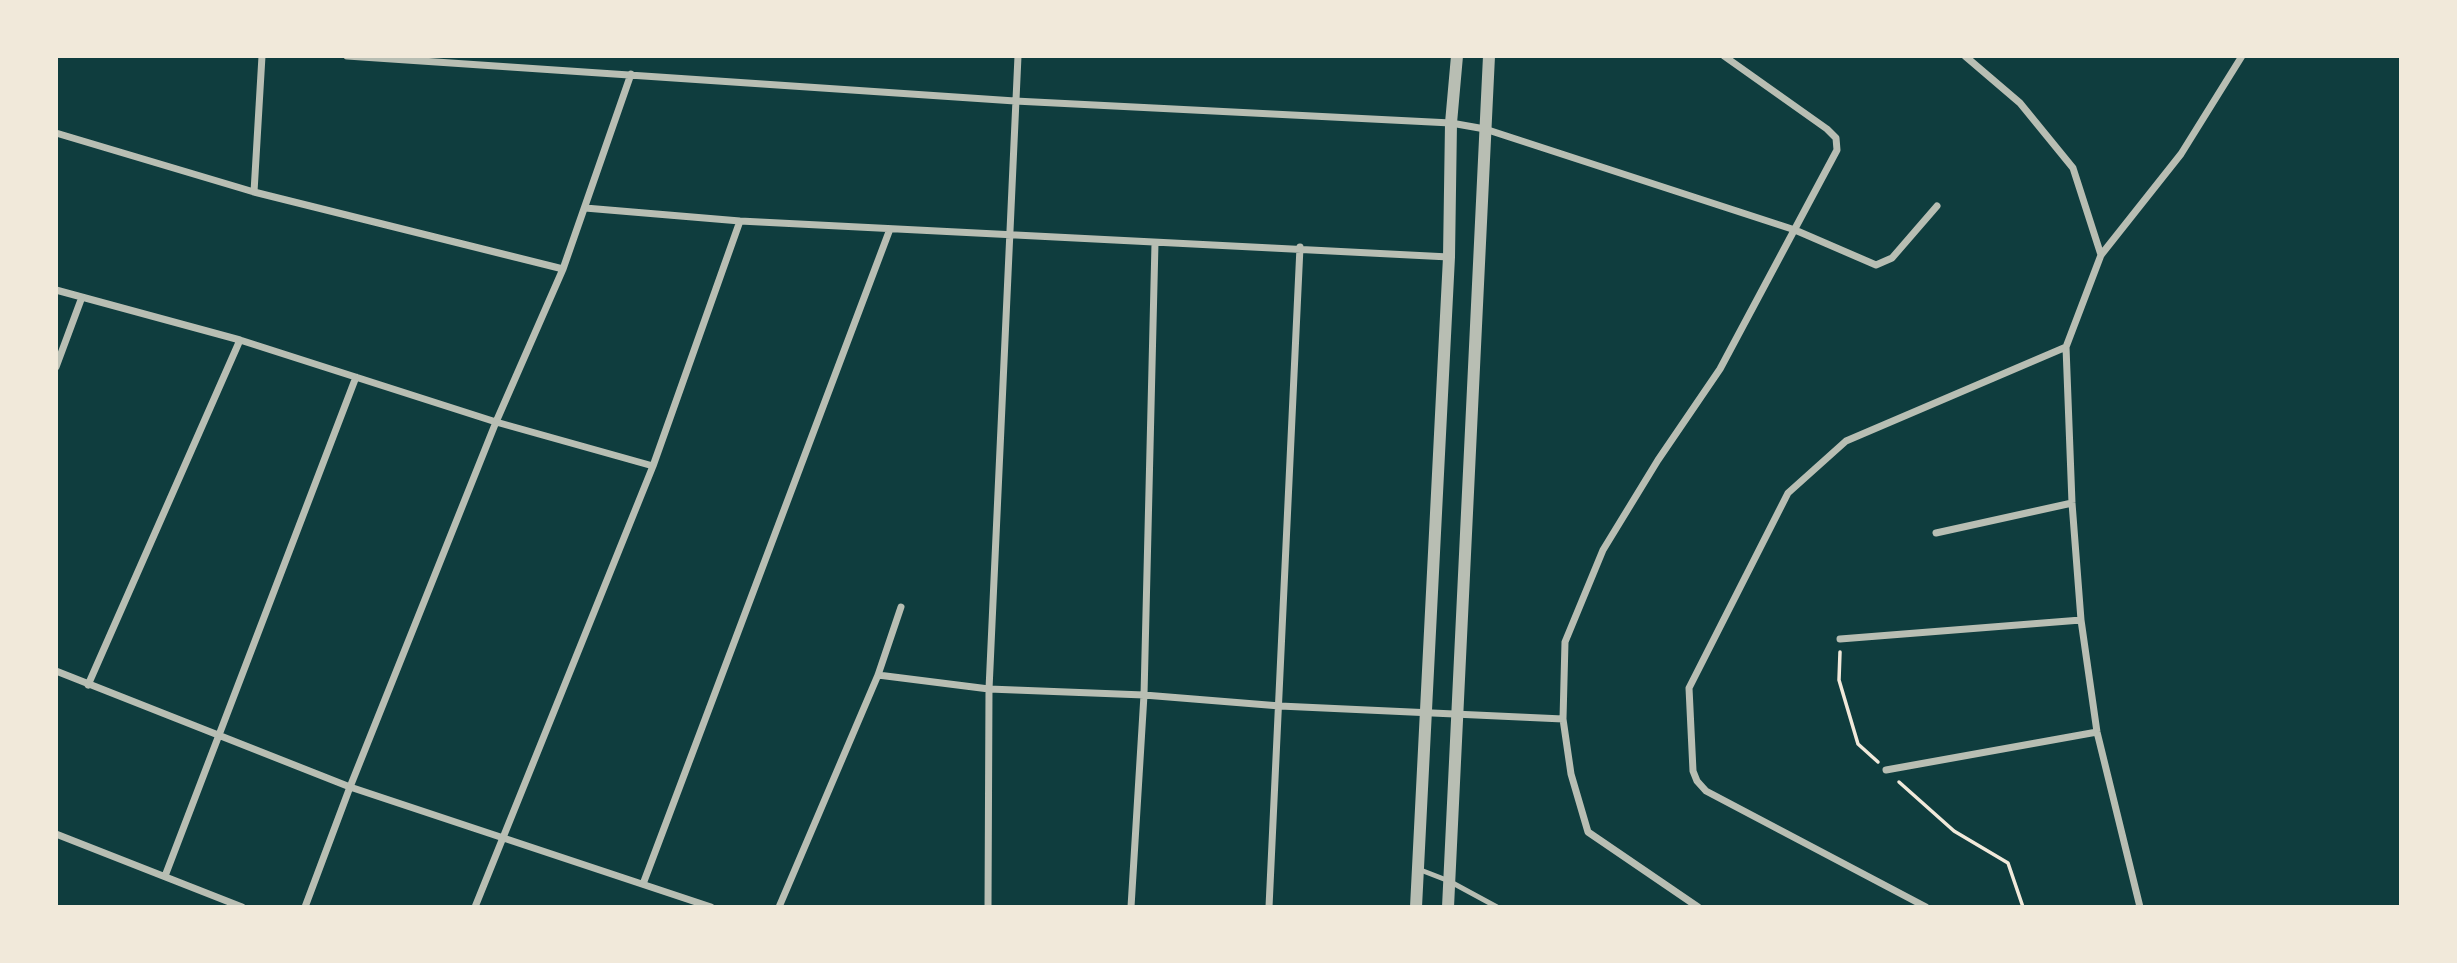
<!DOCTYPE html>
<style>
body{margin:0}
#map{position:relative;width:2457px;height:963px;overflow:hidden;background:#0f3d3e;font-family:Signika,sans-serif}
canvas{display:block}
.frame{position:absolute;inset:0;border:58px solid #f1e9da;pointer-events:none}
</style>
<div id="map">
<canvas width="2457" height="963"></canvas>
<div class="frame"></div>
</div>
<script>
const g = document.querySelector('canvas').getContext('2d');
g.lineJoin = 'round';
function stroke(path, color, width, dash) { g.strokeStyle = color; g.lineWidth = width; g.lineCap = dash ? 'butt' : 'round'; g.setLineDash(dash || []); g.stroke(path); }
stroke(new Path2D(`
 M1840,652l-1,28 19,64 20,18
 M1899,782l55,49 54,32 15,44`), '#f1e9da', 3.5);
stroke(new Path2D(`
 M1418,869l31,12 48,26`), '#b8beb3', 5);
stroke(new Path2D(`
 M347,56l668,45 436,22 34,6 310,101 81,35 16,-7 45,-52
 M1965,56l55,47 53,65 28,87
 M56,133l198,59 309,77
 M254,192l8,-136
 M585,208l155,13 709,36
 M56,290l184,50 256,82 157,44
 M56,367l26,-70
 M1936,533l136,-30
 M1840,639l241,-19
 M56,671l294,116 361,120
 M878,675l111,14 155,6 136,11 283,13
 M88,685l152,-345
 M1886,770l211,-38
 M56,834l186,73
 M165,876l191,-499
 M643,884l247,-655
 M305,907l45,-120 146,-365 67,-153 68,-195
 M475,907l178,-441 87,-245
 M779,907l99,-232 23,-68
 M988,907l1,-218 29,-633
 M1131,907l13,-212 11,-452
 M1269,907l31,-660
 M1698,907l-110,-75 -17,-58 -8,-55 2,-77 38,-92 55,-90 62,-91 117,-219 -1,-12 -9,-9 -103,-73
 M1926,907l-220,-116 -9,-10 -4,-10 -4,-83 99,-195 58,-52 220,-94
 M2140,907l-43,-175 -16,-112 -9,-117 -6,-156 35,-92 80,-101 61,-98`), '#b8beb3', 7);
stroke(new Path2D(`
 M1416,907l33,-650 2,-134 6,-67
 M1448,907l41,-851`), '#b8beb3', 12);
</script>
